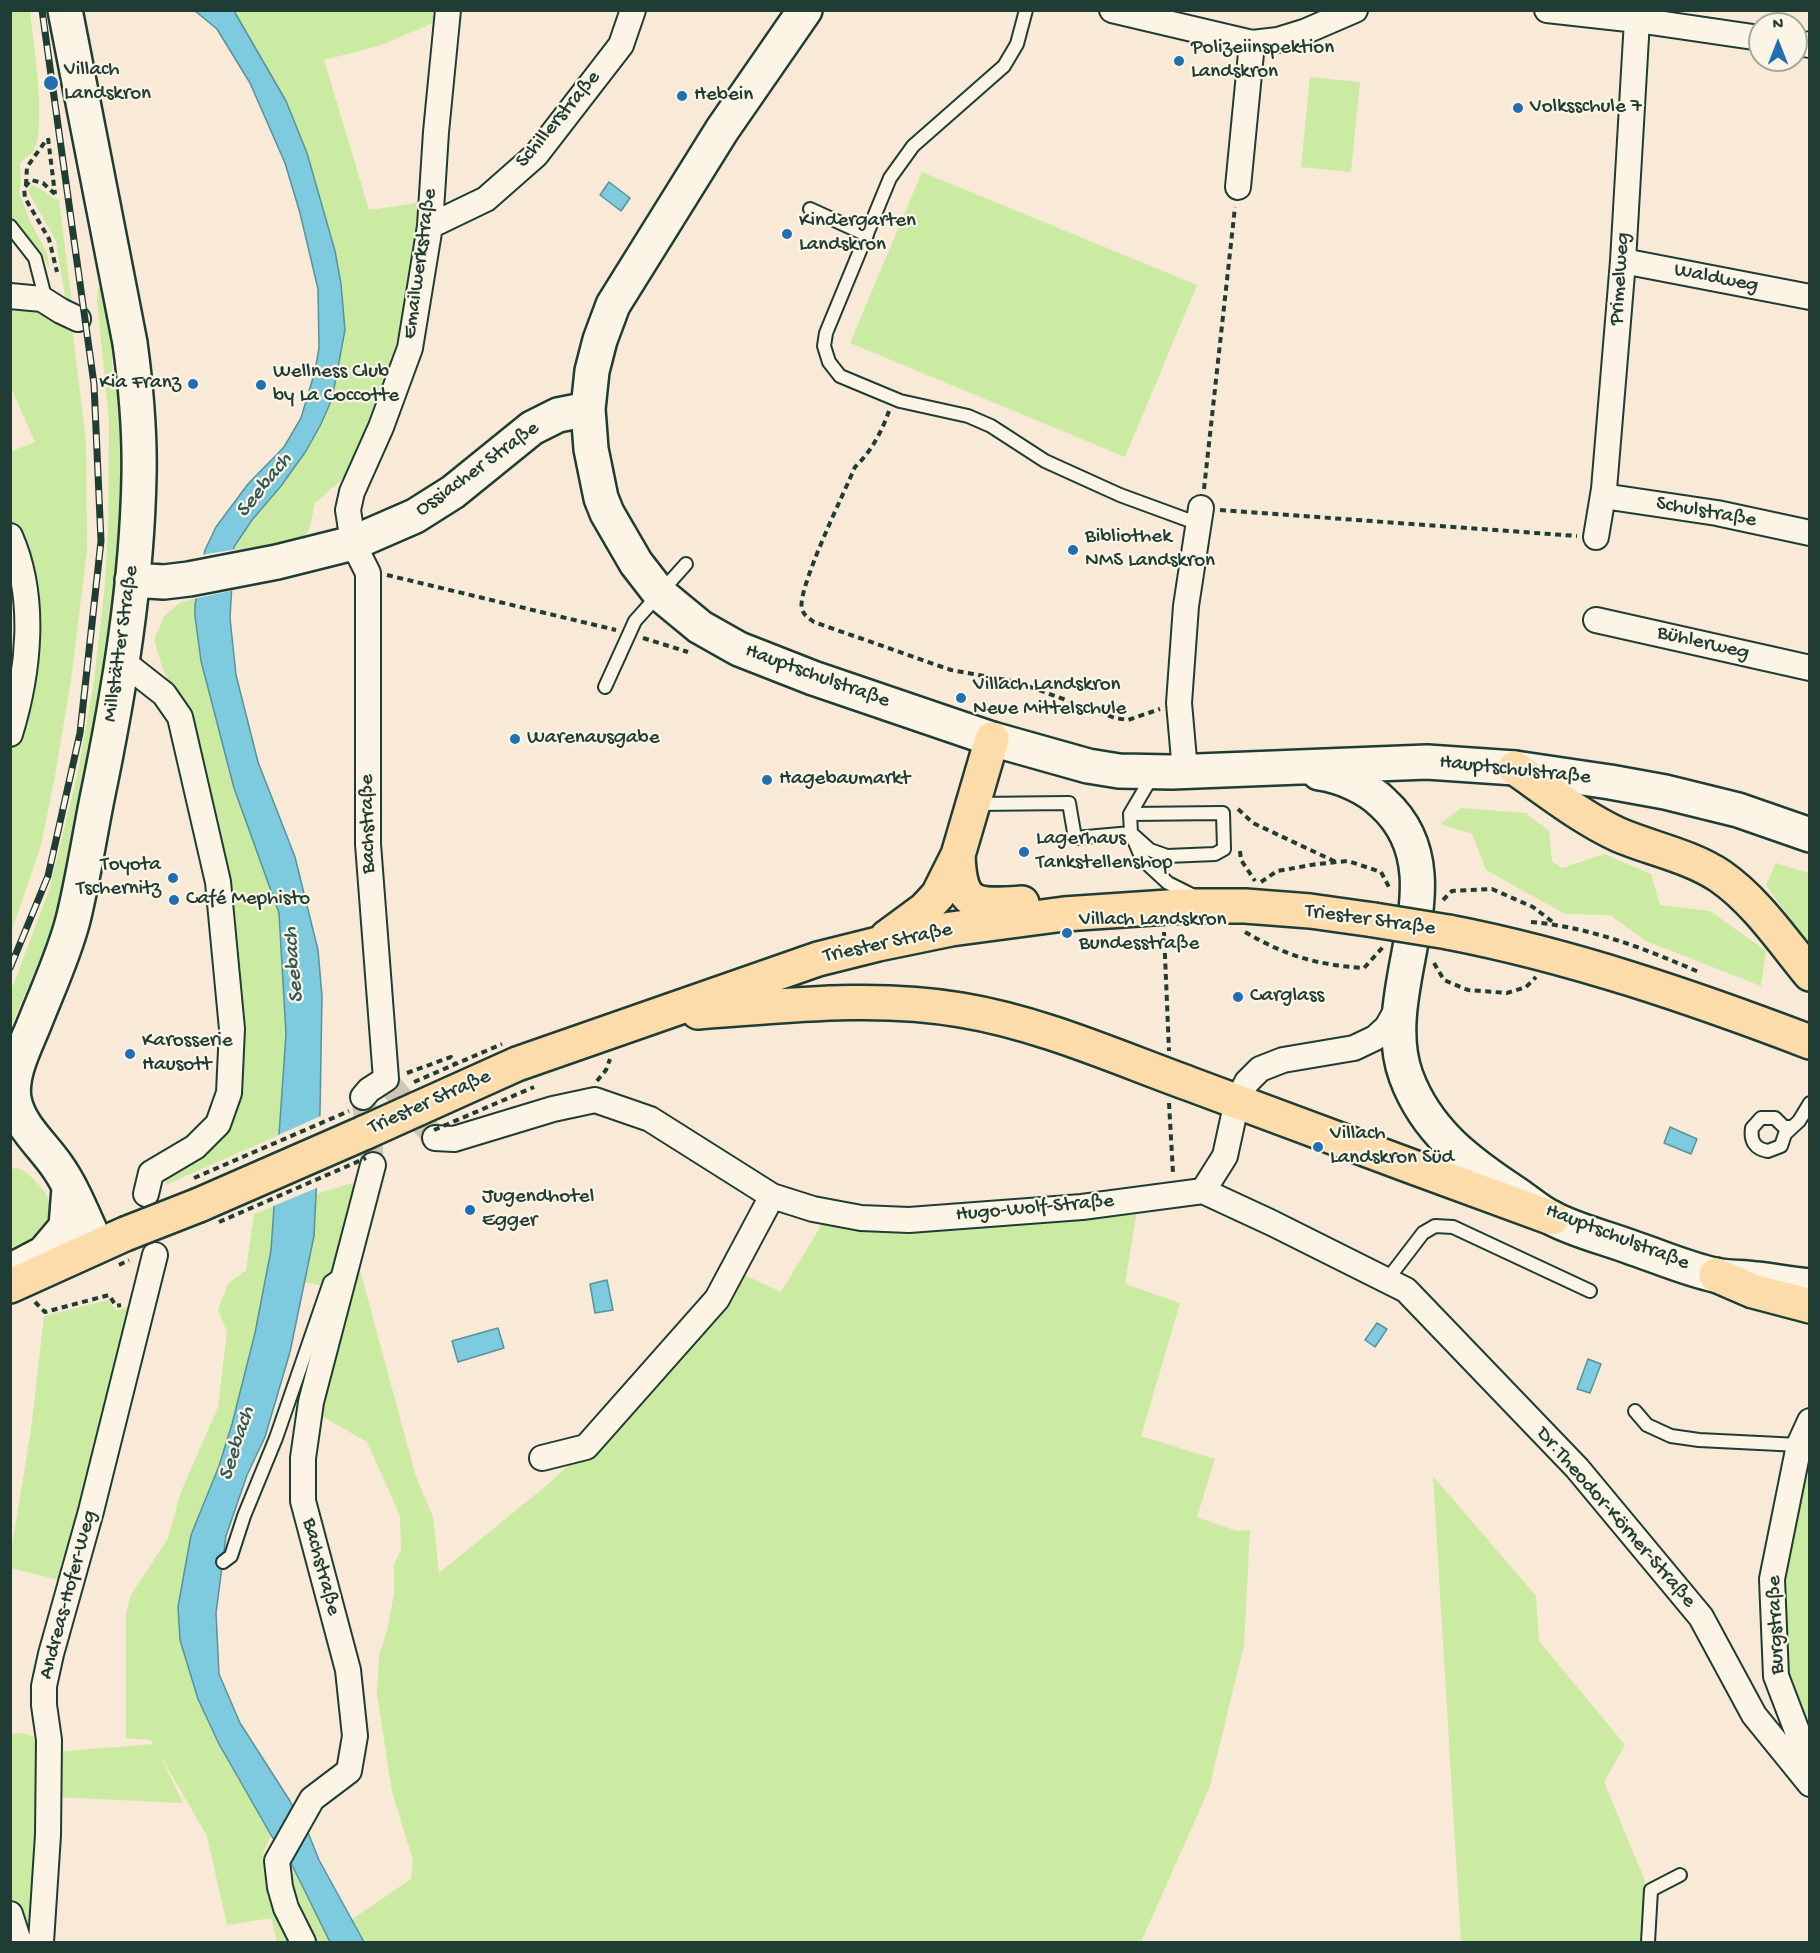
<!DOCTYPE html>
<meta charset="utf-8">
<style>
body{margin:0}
#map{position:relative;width:1820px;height:1953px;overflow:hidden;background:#f9e9d7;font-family:"Gochi Hand",sans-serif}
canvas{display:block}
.frame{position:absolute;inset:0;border:12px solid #1f3d34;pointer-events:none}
.north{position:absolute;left:1748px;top:12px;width:60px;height:60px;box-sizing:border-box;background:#fcf5e5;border:2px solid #a4ab9e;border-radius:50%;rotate:0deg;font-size:16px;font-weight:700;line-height:24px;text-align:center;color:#1f3d34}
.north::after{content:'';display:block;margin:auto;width:21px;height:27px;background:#1f6fb2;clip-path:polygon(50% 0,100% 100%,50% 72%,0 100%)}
</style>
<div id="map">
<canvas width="1820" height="1953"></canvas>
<div class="frame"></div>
<div class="north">N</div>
</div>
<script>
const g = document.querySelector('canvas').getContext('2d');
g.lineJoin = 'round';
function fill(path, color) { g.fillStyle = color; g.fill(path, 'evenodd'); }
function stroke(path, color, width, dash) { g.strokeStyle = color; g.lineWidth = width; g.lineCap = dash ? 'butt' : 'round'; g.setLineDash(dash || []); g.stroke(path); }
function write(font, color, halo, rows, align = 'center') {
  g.font = font + ' "Gochi Hand",sans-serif'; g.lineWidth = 4.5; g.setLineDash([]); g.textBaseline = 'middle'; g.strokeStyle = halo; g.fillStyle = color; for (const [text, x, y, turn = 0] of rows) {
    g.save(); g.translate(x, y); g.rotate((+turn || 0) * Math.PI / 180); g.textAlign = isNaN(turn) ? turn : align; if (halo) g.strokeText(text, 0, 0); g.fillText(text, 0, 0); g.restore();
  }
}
fill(new Path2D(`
 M10,11h20c3,25 17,120 4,139 -3,5 -10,9 -14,13l1,20 -2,8 10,28 18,34 3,18 -7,-16 -32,-39z
 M234,11h200l-1,12 -54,23 -55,14 45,150 54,-8 -26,137 -15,54 -18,53 -17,29 -32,28 -6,27 -9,11 -66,9 18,-30 29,-34 51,-87 13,-69 -4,-46 -6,-33 -28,-98 -21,-52z
 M1310,77l50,5 -9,90 -50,-5z
 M922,172l275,113 -72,172 -275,-114z
 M31,185c12,2 15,12 28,15l14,111 -6,-3 -11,-67 -28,-50z
 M98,288l5,1 6,13 4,77 11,37 -5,171 -57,320 -51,120v-36l39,-104 28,-115 16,-91 11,-96 3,-56 1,-108 -12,-121z
 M11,309l40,6 21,11 14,116 1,108 -16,130 -16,96 -14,69 -30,88v-193l19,-98 -19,-116 -1,-74 25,-10 -24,-54z
 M197,598l-2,18 6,45 17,63 61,189 7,121 -7,101 -114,50 2,-9 68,-71 -49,-382 -23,-54 -9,-29 10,-24 17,-14z
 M1461,808l65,5 23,18 3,30 10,7 42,-14 47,20 9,31 50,6 56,40 -5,35 -115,-45 -36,-26 -45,-1 -79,-44 -14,-36 -32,-10z
 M1776,863l33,10v73l-43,-61z
 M17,1168c10,3 15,10 22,17 28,32 -3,51 -28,66v-82z
 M369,1178l-15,70 62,229 17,40 6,56 107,-87 62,-58 134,-154 39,18 41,-68 53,7 60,-3 202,-18 -12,74 55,19 -39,133 74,23 -18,58 40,14 13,-1 -6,115 -35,144 -68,153h-777l-13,-22 60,-41 2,-19 -21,-68 -15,-98 2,-39 8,-24 7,-37v-30l7,-14 -1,-34 -33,-74 -47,-27 23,-125 -38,-8 9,-46 2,-42z
 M274,1206l-3,44 -16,83 -23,91 -13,42 -28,69 -13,72 41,137 52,91 -8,18 5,20 29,69h-20l-6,-24 -44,7 -20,-89 -48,-83 24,50 -129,-6 1,-45 98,-8 -2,-4 -25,-2v-125l5,-18 37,-57 13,-46 37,-85 9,-76 -9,-21 10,-26 18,-14 8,-56z
 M108,1300l8,10 14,-3 -64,275 -55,-14v-16l20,-122 13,-114z
 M1809,1473v257l-23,-66 -2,-86 17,-82z
 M1433,1476l103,120 3,45 86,104 -21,37 41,99 -2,61h-182z
 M23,1733l20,7 -7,187 -16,1 -9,-31 -1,-163z
 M292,1865l38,77h-18l-22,-53z`), '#cbeaa2');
const water = new Path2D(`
 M195,11h39l52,90 21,52 28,98 6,33 4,46 -13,69 -11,25 -15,27 -25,35 -29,34 -18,27 -4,71 6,57 22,87 37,95 23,93 4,46 -2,115 -6,125 -24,116 -25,85 -18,38 -21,61 -10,77 3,61 21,49 50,78 19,34 10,25 45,82h-34l-38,-77 -21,-30 -52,-91 -21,-45 -18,-59 -2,-33 13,-72 28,-69 13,-42 23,-91 16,-83 15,-216 -7,-121 -45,-125 -33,-127 -6,-45v-11l10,-55 11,-23 32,-43 36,-37 17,-29 14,-47 4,-23 -1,-59 -18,-76 -15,-50 -35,-80 -33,-54z
 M609,182l21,16 -9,13 -21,-16z
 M1670,1127l27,12 -6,15 -27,-11z
 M607,1280l6,30 -18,3 -5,-29z
 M1377,1323l10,6 -12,18 -10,-7z
 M498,1328l6,20 -46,14 -6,-21z
 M1588,1359l13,5 -11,29 -13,-4z`);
fill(water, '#7ecade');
stroke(water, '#58929a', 1.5);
fill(new Path2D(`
 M237,549l-3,41 -41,9 8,-44z
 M323,1115l-4,72 -48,20 5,-71z`), '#f9e9d7');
stroke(new Path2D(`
 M391,1086l44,52
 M363,1097l10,68`), '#cdc7b6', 24, [24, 12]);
const lane = new Path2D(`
 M1026,10l-9,34 -13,22 -91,80 -23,32 -64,155 -2,13 5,16 11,14 60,25 68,15 23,10 54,35 75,34 79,29
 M810,209l57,26
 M10,226l25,32 9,35 -2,6
 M605,687l30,-66 51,-57
 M1153,775l-23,39 1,19 11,26 26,24 26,13
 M976,804l93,-1 6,35 56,-5 19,17 17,6 48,-2 9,-5 -1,-36 -93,1
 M1791,1127h-7l-9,-9h-14l-9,10c-2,13 3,21 16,23l13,-5 4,-12 14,-13 11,-18
 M1387,1280l36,-47 12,-7 18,1 137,64
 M1635,1411l12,14 24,11 28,4 100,5
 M223,1562l8,-6 13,-40 32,-78 54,-156 10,-7
 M1648,1942l3,-52 29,-15`);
const street = new Path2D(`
 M1112,10l140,33 26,-3 26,-8 51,-22
 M1547,10l90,10 123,18
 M1796,43l14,2
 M1238,187l14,-144
 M430,226l56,-27 50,-44 85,-110 12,-35
 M1623,261l187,36
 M10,296l32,3 19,12 17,8
 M1603,496l114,17 93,20
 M10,536c27,61 19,136 0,198
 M1596,537l8,-48 19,-228 14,-241
 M1596,620l214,48
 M122,661l42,33 16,23 38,165 14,147 -3,64 -11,31 -23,23 -44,26 -5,21
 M1185,771l-6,-68 7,-97 15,-98
 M363,1097l6,-7 17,-11 -18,-235v-271l-15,-30 -5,-33 4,-18 29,-65 29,-79 20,-122 6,-94 12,-122
 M435,1138l19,1 99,-30 42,-9 55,19 122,77 41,13 48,9 48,2 173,-13 121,-16 22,-35 12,-55 10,-19 13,-13 23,-9 71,-12 21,-10 12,-11 12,-21
 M1203,1191l69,32 134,67 171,178 124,149 53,98 56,69
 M1810,1421l-11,24 -27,134 4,97 34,89
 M542,1458l44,-11 131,-148 55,-103
 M10,1914l9,28
 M41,1942l7,-107 1,-95 -5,-35v-19l7,-32 40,-143 64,-256
 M303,1942l-17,-34 -6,-21 -3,-26 35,-62 37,-28 6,-35 -7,-66 -45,-169v-43l8,-56 62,-237`);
const secondary = new Path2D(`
 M65,10l65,333c6,44 10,88 9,133 -2,108 -20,217 -42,323 -8,40 -14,81 -24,121 -9,35 -25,69 -38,102 -9,23 -25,52 -21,77 5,27 28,45 43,67 16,22 29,56 40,80
 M805,10l-83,120 -109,175 -13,35 -8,31 -4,38 3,40 10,49 6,15 29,50 24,31 40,33 39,22 74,29 179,61 96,27 31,5 53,1 255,-10 88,6 95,14 55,10 73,18 72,25
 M132,580l32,2 25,-3 88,-17 76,-19 62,-27 38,-24 79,-64 26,-13 30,-6
 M1319,773c22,3 48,14 64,30 80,73 -9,185 23,273 20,55 62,86 109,117 12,8 24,19 37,25 24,13 55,20 81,30 27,9 54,21 82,27 13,3 27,2 41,4 18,2 35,5 54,7
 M10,1271l34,-18 22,-26 3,-39`);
const primary = new Path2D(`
 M1515,768c33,23 67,50 104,67 33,14 71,21 101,41 36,25 62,64 90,98
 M958,855c2,53 17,51 64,48
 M1448,932c124,24 244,65 362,110
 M887,937l38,-28 13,-14 20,-40 34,-116
 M698,1012c87,-6 176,-17 263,-2 79,13 155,47 229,74 121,45 241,90 362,134
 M417,1109l100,-45 301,-105 60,-15 73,-15 113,-15 119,-8h62l65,5 64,9
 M199,1205l167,-73
 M1716,1275l37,16 57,15
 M10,1286l115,-52`);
stroke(lane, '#1f3d34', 16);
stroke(street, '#1f3d34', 28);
stroke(secondary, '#1f3d34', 38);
stroke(primary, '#1f3d34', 38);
stroke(new Path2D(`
 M48,138l7,56
 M26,185l1,-18 20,-28
 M55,194l-12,-11 -12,-3 -7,8 1,10 24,41 8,33
 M889,411c-7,20 -18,41 -34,56 -10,24 -59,124 -53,142 2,7 7,9 12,13l137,48 66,12 98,36 13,2 32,-11
 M1204,489l31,-282
 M1220,510l357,26
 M387,575l229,55
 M643,638l45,14
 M1238,809l15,14 83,39
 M1240,851l1,9 14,21
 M1261,882l16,-11 40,-7 31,-3 33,11 8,15
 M1443,900l9,-9 40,-2 41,18 21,16
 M1531,922c59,5 115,27 170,51
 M1164,932l5,119
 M1245,932c41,24 72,33 119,36l19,-21
 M1434,963l10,17 24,10 39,3 19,-6 10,-10
 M407,1073l44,-16 4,7
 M597,1081l9,-11 4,-11
 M1169,1103l4,70
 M35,1302l10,10 64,-17 7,11 5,-1`), '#1f3d34', 4, [6, 4.5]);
stroke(lane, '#fcf5e5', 12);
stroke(street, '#fcf5e5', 24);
stroke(secondary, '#fcf5e5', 33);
stroke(primary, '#fddcac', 33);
const rail = new Path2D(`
 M10,968l38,-92 32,-143 21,-192 -7,-157 -52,-374`);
stroke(rail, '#1f3d34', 7);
stroke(rail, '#fcf5e5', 4.5, [14]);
const primaryBridge = new Path2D(`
 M1374,920l74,12
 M366,1132l51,-23
 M125,1234l74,-29`);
stroke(primaryBridge, '#1f3d34', 38, []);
stroke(new Path2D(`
 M414,1082l88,-38
 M434,1130l100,-43
 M194,1178l155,-67
 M219,1222l147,-64
 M119,1265l10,-5`), '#1f3d34', 4, [6, 4.5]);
stroke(primaryBridge, '#fddcac', 33);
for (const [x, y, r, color] of [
 [1179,61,6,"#1f6fb2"],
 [51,83,8,"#1f6fb2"],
 [682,96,6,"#1f6fb2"],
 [1518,108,6,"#1f6fb2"],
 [787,234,6,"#1f6fb2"],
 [193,384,6,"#1f6fb2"],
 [261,385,6,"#1f6fb2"],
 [1073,550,6,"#1f6fb2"],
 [961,698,6,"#1f6fb2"],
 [515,739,6,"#1f6fb2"],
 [767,780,6,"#1f6fb2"],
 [1024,852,6,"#1f6fb2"],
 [173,878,6,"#1f6fb2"],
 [174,900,6,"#1f6fb2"],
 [1067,933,6,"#1f6fb2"],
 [1238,997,6,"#1f6fb2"],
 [130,1054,6,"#1f6fb2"],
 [1318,1147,6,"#1f6fb2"],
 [470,1210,6,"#1f6fb2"]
]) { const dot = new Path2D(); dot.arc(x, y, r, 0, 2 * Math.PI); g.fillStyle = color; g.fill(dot); stroke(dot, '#fcf5e5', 2); }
write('21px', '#1f3d34', '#fcf5e5', [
 ["Polizeiinspektion",1191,49],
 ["Landskron",1191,73],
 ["Villach",64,71],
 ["Landskron",64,95],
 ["Hebein",694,96],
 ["Volksschule 7",1530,108],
 ["Kindergarten",799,222],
 ["Landskron",799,246],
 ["Wellness Club",273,373],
 ["by La Coccotte",273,397],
 ["Kia Franz",181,384,"right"],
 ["Bibliothek",1085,538],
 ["NMS Landskron",1085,562],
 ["Villach Landskron",973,686],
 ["Neue Mittelschule",973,710],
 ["Warenausgabe",527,739],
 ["Hagebaumarkt",779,780],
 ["Lagerhaus",1036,840],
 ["Tankstellenshop",1036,864],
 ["Toyota",161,866,"right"],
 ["Tschernitz",161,890,"right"],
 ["Café Mephisto",186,900],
 ["Villach Landskron",1079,921],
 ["Bundesstraße",1079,945],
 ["Carglass",1250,997],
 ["Karosserie",142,1042],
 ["Hausott",142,1066],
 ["Villach",1330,1135],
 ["Landskron Süd",1330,1159],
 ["Jugendhotel",482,1198],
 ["Egger",482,1222]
], 'left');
write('21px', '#1f3d34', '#fcf5e5', [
 ["Schillerstraße",559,120,-50],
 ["Emailwerkstraße",421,264,-82],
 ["Primelweg",1621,279,-86],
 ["Waldweg",1716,279,11],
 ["Ossiacher Straße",478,470,-36],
 ["Schulstraße",1706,513,10],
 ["Millstätter Straße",122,644,-82],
 ["Bühlerweg",1703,644,13],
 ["Hauptschulstraße",817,677,20],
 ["Hauptschulstraße",1515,771,6],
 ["Bachstraße",369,824,-91],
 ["Triester Straße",1370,921,8],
 ["Triester Straße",888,944,-12],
 ["Triester Straße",430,1103,-24],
 ["Hugo-Wolf-Straße",1035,1209,-5],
 ["Hauptschulstraße",1617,1238,21],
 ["Dr.Theodor-Körner-Straße",1615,1518,49],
 ["Bachstraße",320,1567,75],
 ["Andreas-Hofer-Weg",69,1595,-75],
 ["Burgstraße",1777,1625,-92]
]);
write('italic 22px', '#325956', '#fcf5e5', [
 ["Seebach",265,486,-51],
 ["Seebach",295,965,-95],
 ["Seebach",238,1444,-72]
]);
</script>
